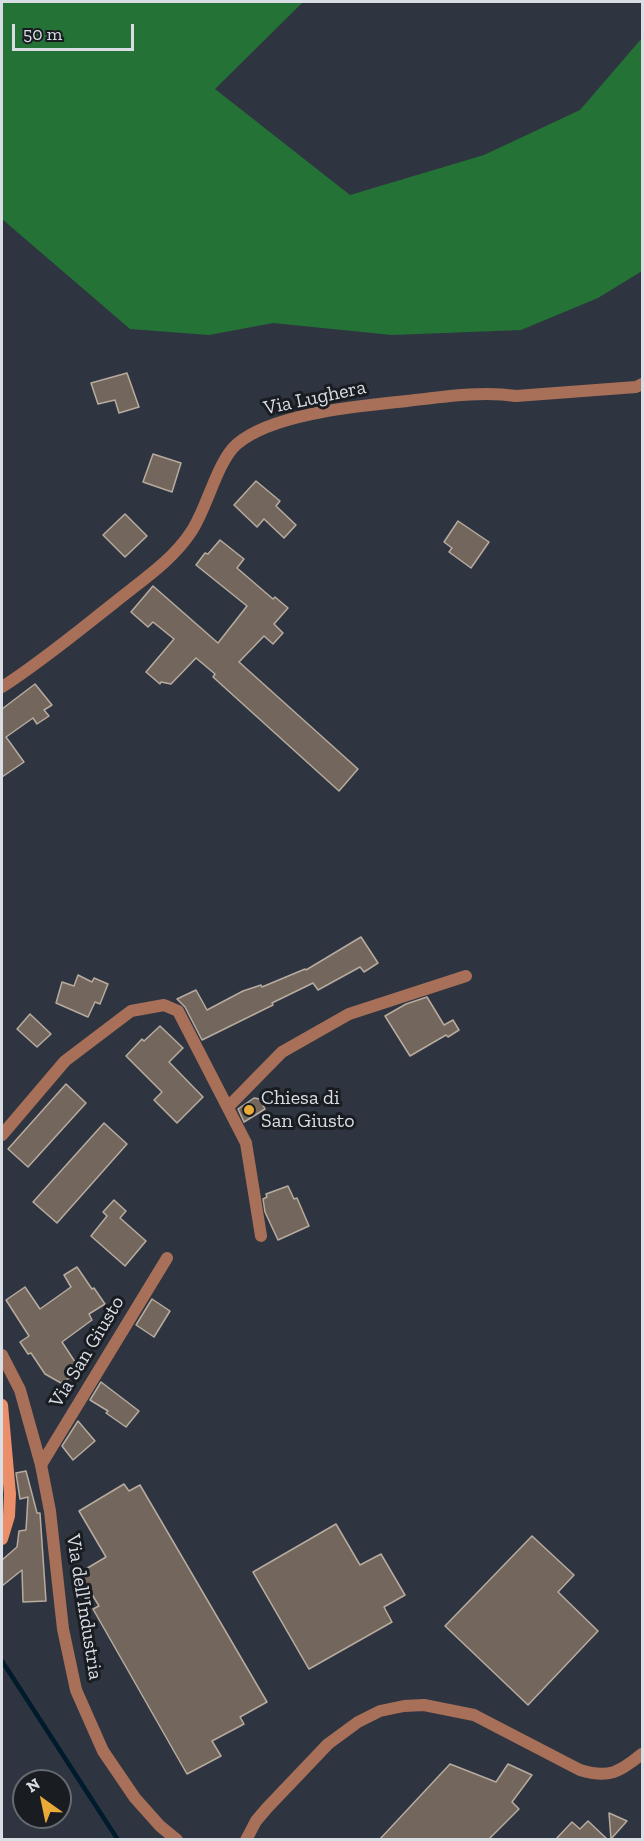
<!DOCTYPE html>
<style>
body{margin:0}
#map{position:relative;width:644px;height:1841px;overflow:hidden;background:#2e3540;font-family:"Zilla Slab",serif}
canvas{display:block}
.frame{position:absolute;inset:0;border:3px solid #d9dee5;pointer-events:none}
.north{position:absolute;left:12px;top:1769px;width:60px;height:60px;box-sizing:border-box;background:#191d22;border:2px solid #666a70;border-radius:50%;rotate:327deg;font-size:16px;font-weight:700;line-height:24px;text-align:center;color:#d9dee5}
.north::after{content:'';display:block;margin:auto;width:21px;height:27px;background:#eaaa38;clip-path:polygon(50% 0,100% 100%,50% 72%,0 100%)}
.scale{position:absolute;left:12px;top:24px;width:122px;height:27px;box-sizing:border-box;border:3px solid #d9dee5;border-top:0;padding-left:8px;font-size:18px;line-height:21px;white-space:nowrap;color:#d9dee5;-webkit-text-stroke:4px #191d22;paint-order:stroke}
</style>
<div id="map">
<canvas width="644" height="1841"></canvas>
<div class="frame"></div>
<div class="north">N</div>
<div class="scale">50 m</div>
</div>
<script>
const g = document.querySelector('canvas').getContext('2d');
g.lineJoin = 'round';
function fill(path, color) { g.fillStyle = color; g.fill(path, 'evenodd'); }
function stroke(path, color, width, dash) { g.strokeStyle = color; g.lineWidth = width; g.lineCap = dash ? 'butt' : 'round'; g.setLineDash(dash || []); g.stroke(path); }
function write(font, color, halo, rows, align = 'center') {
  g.font = font + ' "Zilla Slab",serif'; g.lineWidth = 6; g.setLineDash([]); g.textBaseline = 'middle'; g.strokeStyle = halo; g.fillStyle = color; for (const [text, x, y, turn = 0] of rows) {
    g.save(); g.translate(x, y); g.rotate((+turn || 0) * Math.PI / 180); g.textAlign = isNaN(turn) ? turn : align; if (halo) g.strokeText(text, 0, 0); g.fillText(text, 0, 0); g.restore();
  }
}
fill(new Path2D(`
 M2,2l300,1 -87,86 135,106 134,-40 96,-45 62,-72v233l-44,27 -77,32 -129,5 -119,-12 -64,12 -79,-6 -128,-110z`), '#247236');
stroke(new Path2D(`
 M2,1661l116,179`), '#011b2d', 4.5);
const building = new Path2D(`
 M127,373l12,34 -20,6 -4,-13 -17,4 -7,-21z
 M153,454l28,9 -9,29 -29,-10z
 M256,481l24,20 -4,5 20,19 -12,13 -20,-19 -7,8 -23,-22z
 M125,514l22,22 -22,21 -22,-22z
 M458,521l31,21 -18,26 -22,-16 3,-4 -8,-6z
 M220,540l24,19 -7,9 36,31 2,-2 13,11 -14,16 9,9 -10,11 -9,-8 -25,26 119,107 -19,22 -126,-114 2,-3 -19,-16 -25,26 -10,-2 -1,2 -14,-12 28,-33 -21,-17 -5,5 -17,-15 22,-26 65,57 29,-37 -51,-41 9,-12 3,1z
 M35,684l17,21 -8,5 5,6 -12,8 -4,-6 -27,19 18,25 -22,15v-68z
 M361,937l17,26 -14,9 -4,-5 -42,23 -5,-7 -41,20 1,2 -71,35 -17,-33 -8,-8 19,-9 11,20 36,-19 18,-6 1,2 43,-18 1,1z
 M78,975l14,7 2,-4 14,6 -8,20 -5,-2 -7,15 -32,-14 6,-21 12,4z
 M427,997l17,28 9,-5 6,10 -11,7 -2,-2 -36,21 -25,-40 21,-12z
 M30,1014l21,20 -14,13 -20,-18z
 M160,1026l23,22 -14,14 34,35 -26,26 -23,-23 8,-8 -36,-36 16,-17 2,2z
 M66,1084l20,19 -58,64 -20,-18z
 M254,1098l6,1 5,10 -21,13 -6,-13z
 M104,1123l23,21 -70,79 -24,-21z
 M288,1186l6,13 3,-1 12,28 -31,14 -13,-28 -2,-13 4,-2 -1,-3z
 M114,1200l12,11 -6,7 26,23 -21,25 -34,-30 16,-20 -4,-4z
 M77,1267l15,22 2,-1 11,16 -16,10 3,6 -30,22 19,29 -20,12 -16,-9 -14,-21 -3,1 -8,-12 9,-6 -23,-36 19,-13 15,22 31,-22 -7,-12z
 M152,1299l18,12 -16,26 -18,-12z
 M101,1382l38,29 -13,16 -20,-14 2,-2 -18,-11z
 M78,1421l17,20 -22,19 -11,-14z
 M26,1471l11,42h3l6,88 -23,1 -1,-32 -20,16v-26l15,-13 2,-16 7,-1 2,-33 -8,2 -4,-26z
 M124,1484l5,7 11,-6 127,217 -27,15 4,7 -32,17 9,15 -34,18 -94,-165 6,-3 -20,-33 27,-16 -27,-46z
 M336,1524l24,41 21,-11 24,41 -21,12 8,15 -83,47 -56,-97z
 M532,1536l42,39 -16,17 40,39 -70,74 -83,-79z
 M450,1764l46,18 12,-18 24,11 -20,27 7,7 -30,30h-109z
 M609,1813l18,8 -16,18z
 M588,1821l19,18h-51l16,-17 8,7z`);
fill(building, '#73675d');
stroke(building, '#b8ab9f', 1.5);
stroke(new Path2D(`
 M228,1107l54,-55 67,-38 117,-38
 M2,1135l63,-74 66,-50 33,-6 14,6 68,132 15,93
 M41,1465l126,-207
 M246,1840l10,-19 11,-13 61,-64 30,-22 22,-11 24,-5 20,-1 50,10 106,55c29,9 40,2 62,-16`), '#a97059', 12);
stroke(new Path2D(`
 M2,687c39,-25 75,-55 112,-84 27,-22 58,-42 77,-71 16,-23 26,-71 46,-88 36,-31 123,-38 170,-43 36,-4 73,-10 109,-5l120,-9 6,-3
 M2,1355l18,35 21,75 9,46 13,118 13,61 27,61 32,47 25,28 17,14`), '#a97059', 12);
stroke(new Path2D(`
 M2,1405l8,89 -1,22 -7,23`), '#ea8f6a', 12);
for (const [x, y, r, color] of [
 [249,1110,6,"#eaaa38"]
]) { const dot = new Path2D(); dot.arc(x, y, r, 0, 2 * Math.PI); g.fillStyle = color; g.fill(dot); stroke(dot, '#191d22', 2); }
write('20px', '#d9dee5', '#191d22', [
 ["Via Lughera",315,398,-12],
 ["Via San Giusto",87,1352,-59],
 ["Via dell'Industria",84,1607,81]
]);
write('20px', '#d9dee5', '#191d22', [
 ["Chiesa di",261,1098],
 ["San Giusto",261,1121]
], 'left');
</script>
